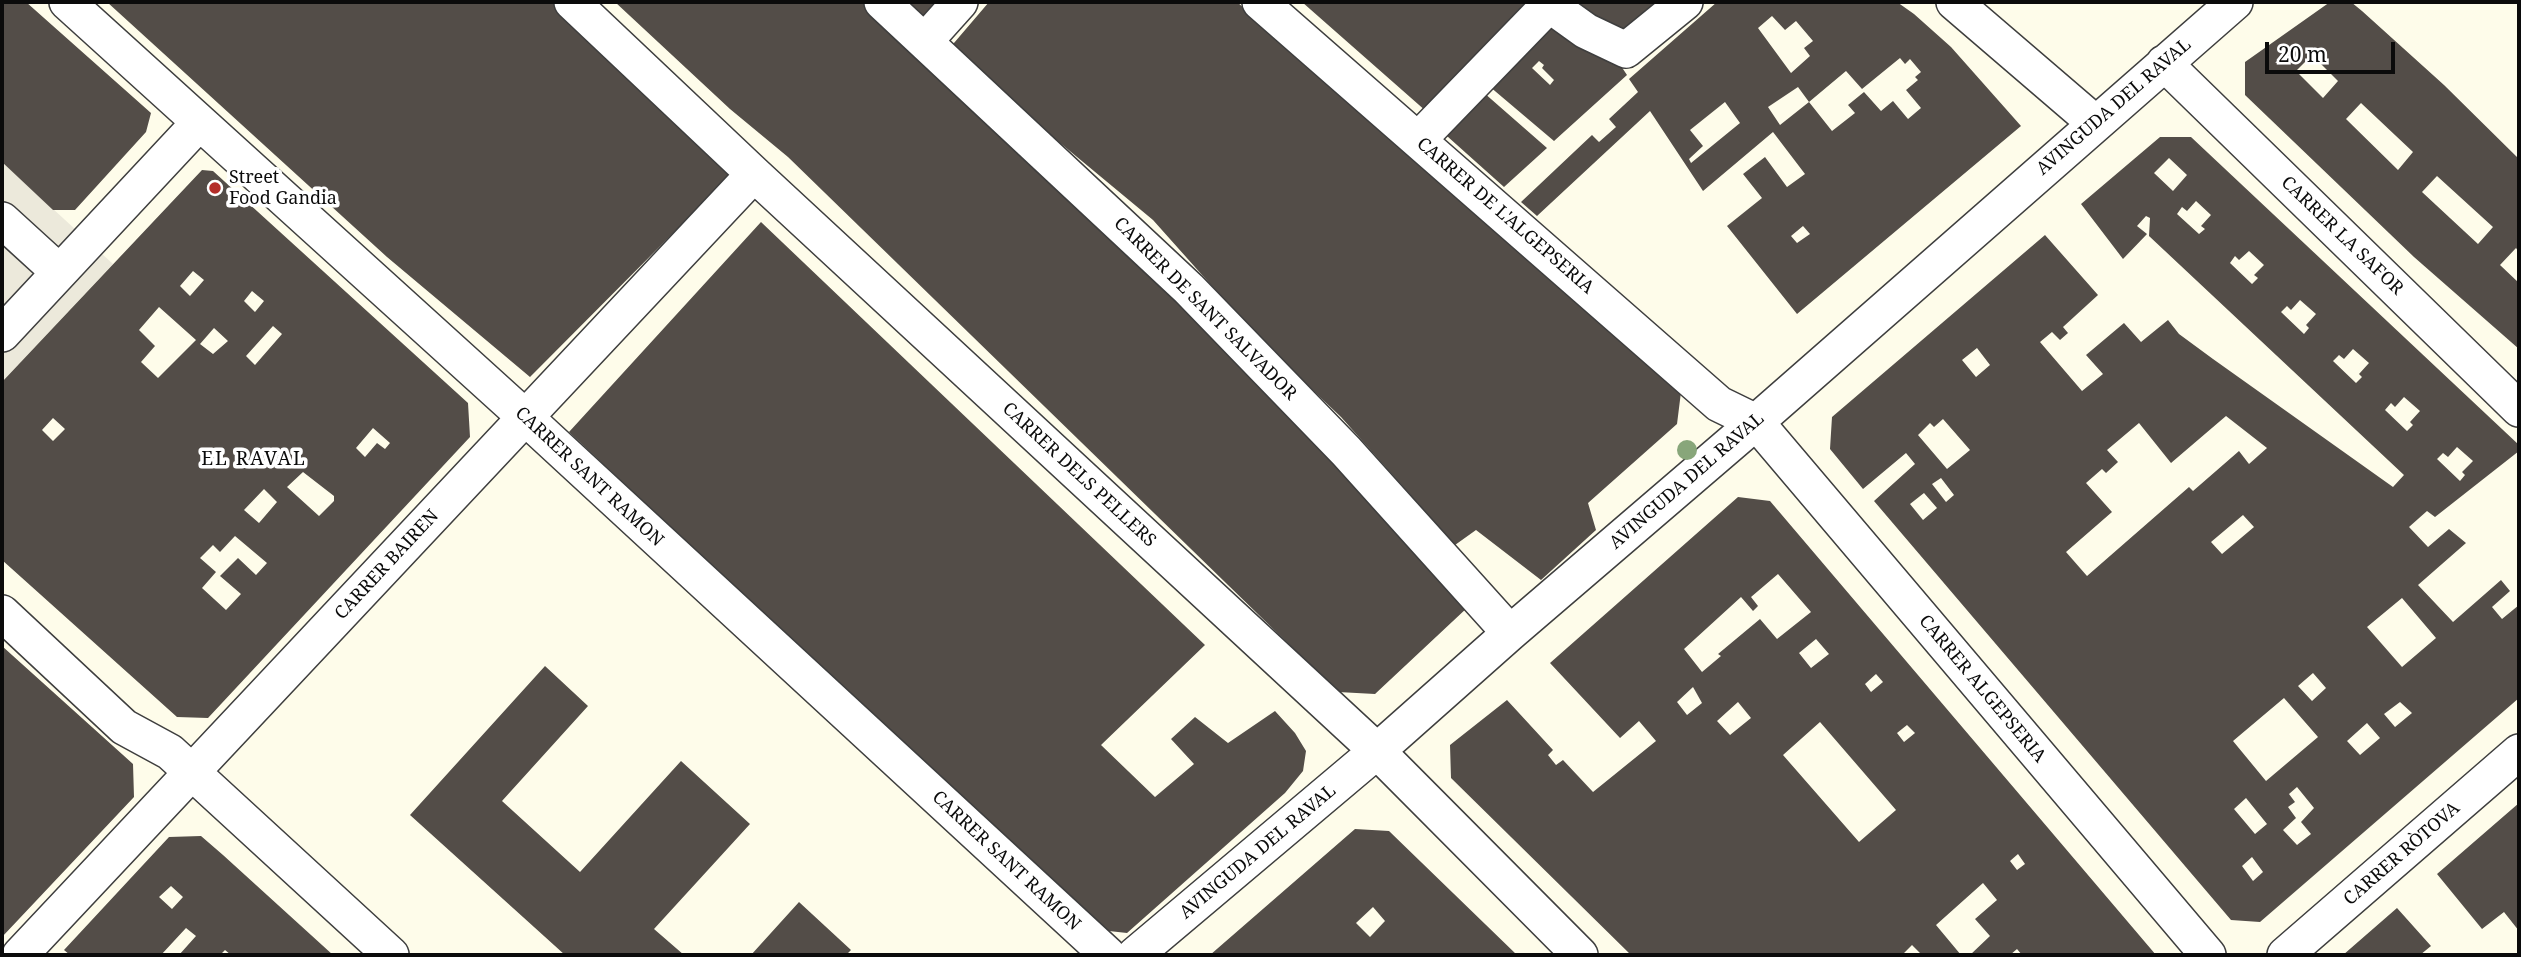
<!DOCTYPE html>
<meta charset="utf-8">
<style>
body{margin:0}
#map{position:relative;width:2521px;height:957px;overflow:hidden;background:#fefcea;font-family:"Noto Serif",serif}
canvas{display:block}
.frame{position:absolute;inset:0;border:4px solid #0b0b0b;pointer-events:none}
.scale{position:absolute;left:2265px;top:42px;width:130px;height:32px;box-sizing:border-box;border:4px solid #0b0b0b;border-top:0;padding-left:9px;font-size:21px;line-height:24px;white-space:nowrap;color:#0b0b0b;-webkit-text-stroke:5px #fff;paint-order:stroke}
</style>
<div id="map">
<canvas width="2521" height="957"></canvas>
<div class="frame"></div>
<div class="scale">20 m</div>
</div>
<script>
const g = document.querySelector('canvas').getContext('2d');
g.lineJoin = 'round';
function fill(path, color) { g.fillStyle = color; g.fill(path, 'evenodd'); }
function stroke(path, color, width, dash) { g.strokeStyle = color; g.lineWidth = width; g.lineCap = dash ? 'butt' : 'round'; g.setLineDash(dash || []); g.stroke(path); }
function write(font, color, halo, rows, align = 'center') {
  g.font = font + ' "Noto Serif",serif'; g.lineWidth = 7; g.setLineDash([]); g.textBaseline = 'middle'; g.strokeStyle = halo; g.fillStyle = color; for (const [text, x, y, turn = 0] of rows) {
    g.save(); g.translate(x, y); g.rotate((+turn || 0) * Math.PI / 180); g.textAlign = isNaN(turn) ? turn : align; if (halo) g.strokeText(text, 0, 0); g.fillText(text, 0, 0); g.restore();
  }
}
fill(new Path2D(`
 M2,162l111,102 -111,118z`), '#ece9db');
fill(new Path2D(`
 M2,2h24l125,111 -5,19 -71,78h-22l-51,-48z
 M107,2h446l45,39 132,135 -200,201 -143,-120z
 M615,2h248l407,371 198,234 -93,87 -37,-2 -550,-535 -58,-48z
 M905,2h40l-18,20z
 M989,2h248l444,390 -4,32 -89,79 8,27 -55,50 -65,-50 -21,15 -114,-128 -80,-76 -108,-121 -205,-170z
 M1302,2h235l-110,110z
 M1571,2h85l-36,30z
 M1717,2h180l17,12 37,33 70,79 -224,188 -70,-88 35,-28 -19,-24 22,-17 22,30 18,-13 -32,-42 -70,59 -53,-80 -113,105 -16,-14 71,-67 7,7 17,-15 -7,-8 29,-27 -9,-13zM1772,16l13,14 11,-9 17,20 -9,7 6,8 -19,17 -33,-45zM1900,58l5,6 5,-5 11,13 -6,5 3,3 -12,10 15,18 -13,11 -15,-18 -12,10 -17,-19 -16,13 7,8 -23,18 -23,-29 -29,23 -12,-18 30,-20 11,15 37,-31 16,18zM1725,102l15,21 -49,40 -2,-4 14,-13 -13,-16zM1803,226l7,8 -13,9 -6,-7z
 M2330,2h21l11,9 82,74 75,74v93l-3,-4 -16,17 19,18v66l-105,-92 -169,-162v-33zM2312,55l26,26 -15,17 -27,-27zM2361,103l52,49 -15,18 -52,-51zM2437,176l56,51 -15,17 -56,-52z
 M1540,25l22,2 55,33 10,15 -73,66 -65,-55 -6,6 64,56 -43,39 -66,-59zM1539,61l5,4 -2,3 12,12 -4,5 -18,-17z
 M2160,137h31l328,308v6l-84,66 -8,-6 -18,16 19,20 21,-18 17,14 -48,42 35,37 48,-42 9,11 -18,16 10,12 17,-14v93l-259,224 -29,-2 -357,-419 41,-37 -9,-11 -43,36 -33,-40 2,-32 213,-182 53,60 -35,32 5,6 -8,7 -8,-8 -12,10 42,49 21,-17 -17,-19 38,-32 17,19 27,-22 11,14 34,25 180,128 11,-12 -255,-239 1,-18 -4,-2 -9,10 10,8 -24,25 -42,-55zM2169,158l18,17 -14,16 -19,-18zM2196,201l15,14 -10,11 4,3 -6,5 -22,-20 5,-7 5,4zM2249,251l15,14 -10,10 4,3 -6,6 -22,-21 5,-7 4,4zM2300,300l16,14 -10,11 3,3 -5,6 -23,-22 6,-6 4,4zM1977,348l13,17 -14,12 -14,-17zM2353,349l16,14 -10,11 3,3 -6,6 -23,-22 6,-6 5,4zM2404,397l16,14 -10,11 3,3 -6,6 -22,-21 6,-7 4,4zM2226,416l41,32 -18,16 -10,-13 -46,40 -4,-4 -102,89 -21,-24 46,-40 -26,-29 16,-14 4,4 12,-11 -11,-12 32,-27 32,40zM1943,419l27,31 -23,19 -29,-34 12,-12 4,4zM2457,447l16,14 -11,11 3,3 -5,6 -23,-22 6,-6 5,4zM1941,478l13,17 -8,7 -14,-18zM1924,493l13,15 -14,12 -13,-16zM2243,515l11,12 -32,27 -11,-12zM2402,598l34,40 -34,29 -35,-40zM2313,673l13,15 -14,13 -14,-15zM2284,698l34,39 -52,44 -33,-40zM2400,702l12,11 -17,14 -11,-13zM2367,723l13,15 -20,17 -13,-14zM2297,787l17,21 -13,14 10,12 -14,11 -14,-15 13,-12 -8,-11 7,-5 -6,-8zM2246,798l21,26 -12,10 -21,-25zM2252,857l11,15 -10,9 -11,-15z
 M202,170l11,1 255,232 2,34 -262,281 -31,-1 -175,-157v-178zM193,271l11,9 -14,16 -10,-10zM252,291l12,10 -9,11 -11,-11zM159,307l37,33 -38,38 -17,-16 14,-16 -16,-16zM273,326l9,8 -27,31 -9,-9zM214,328l14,13 -15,13 -13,-10zM53,418l12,11 -12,12 -11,-11zM373,428l17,15 -5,6 -8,-6 -12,14 -9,-9zM303,472l31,24v5l-15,15 -32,-29zM264,489l13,13 -18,21 -15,-13zM235,536l32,27 -11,12 -18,-17 -18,18 21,18 -15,16 -24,-22 14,-16 -16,-14 13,-13 7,7z
 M761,222l444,423 -104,100 54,52 39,-33 -23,-25 24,-22 33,26 47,-32 20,22 11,18 -3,20 -18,22 -158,140 -27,-3 -531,-498z
 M1738,497l32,4 386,454h-134l-5,-6 -7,6h-40l20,-19 -15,-17 22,-19 -14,-17 -47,42 25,30h-39l-10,-10 -10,10h-271l-180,-177 -1,-33 57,-45 46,50 -5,5 8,10 7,-5 30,32 63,-51 -17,-20 -19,17 -70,-75zM1778,574l33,38 -34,27 -17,-20 -42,35 3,2 -19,16 -18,-23 57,-52 12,14 5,-5 -7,-9zM1816,639l13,15 -18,14 -12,-15zM1876,674l7,8 -12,10 -6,-8zM1693,687l9,16 -15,12 -10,-13zM1738,702l13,16 -21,17 -13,-14zM1820,722l76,88 -37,32 -76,-87zM1907,725l8,8 -11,9 -7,-9zM2018,854l7,10 -8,6 -7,-9z
 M2,646l131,118 1,33 -132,140z
 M545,666l43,40 -86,95 78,71 101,-111 69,63 -96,105 30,26h-119l-155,-140z
 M2519,803v128l-15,-19 -22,17 -45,-55z
 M1355,829l34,2 128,124h-307zM1373,907l12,14 -15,16 -14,-14z
 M201,836l22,19 110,100h-102l-6,-5 -5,5h-41l17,-19 -10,-8 -25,27h-91l-6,-5 105,-113zM171,886l12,11 -11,12 -13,-12z
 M799,902l52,48 -5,5h-95z
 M2397,908l34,38 -11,9h-77z`), '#534d48');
const street = new Path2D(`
 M67,2l459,416 582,537
 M572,2l182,172 623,577 203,204
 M882,2l307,287 157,162 164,182
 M1260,2l459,402 37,18 452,533
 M1954,2l141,121
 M925,41l35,-39
 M2164,63l355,346
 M1418,140l124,-128 12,-4 32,23 40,19 59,-48
 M2,220l57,52
 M2,334l197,-211
 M2,613l122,114 46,25 221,203
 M20,955l734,-781
 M1135,955l242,-204 133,-118 246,-211 479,-420
 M2285,955l234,-203`);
stroke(street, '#3e3e3e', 38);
stroke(street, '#fff', 35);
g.fillStyle = '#88a67a';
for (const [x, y] of [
 [1687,450]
]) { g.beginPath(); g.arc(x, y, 10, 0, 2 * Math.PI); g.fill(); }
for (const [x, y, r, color] of [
 [215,188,7,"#b42e2a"]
]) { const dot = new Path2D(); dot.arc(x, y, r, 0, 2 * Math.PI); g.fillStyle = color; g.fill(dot); stroke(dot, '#fff', 2.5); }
write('18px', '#0b0b0b', '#fff', [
 ["AVINGUDA DEL RAVAL",2114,107,-41],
 ["CARRER DE L'ALGEPSERIA",1505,216,41],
 ["CARRER LA SAFOR",2342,236,44],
 ["CARRER DE SANT SALVADOR",1205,309,45],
 ["CARRER DELS PELLERS",1079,475,43],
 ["CARRER SANT RAMON",589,477,43],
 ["AVINGUDA DEL RAVAL",1687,481,-41],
 ["CARRER BAIREN",387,565,-47],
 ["CARRER ALGEPSERIA",1982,689,50],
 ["AVINGUDA DEL RAVAL",1258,852,-40],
 ["CARRER RÒTOVA",2402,854,-41],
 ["CARRER SANT RAMON",1006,861,43]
]);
write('18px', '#0b0b0b', '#fff', [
 ["Street",229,178],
 ["Food Gandia",229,199]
], 'left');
g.letterSpacing = '2px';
write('19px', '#0b0b0b', '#fff', [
 ["EL RAVAL",254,460]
]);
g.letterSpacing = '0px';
</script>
